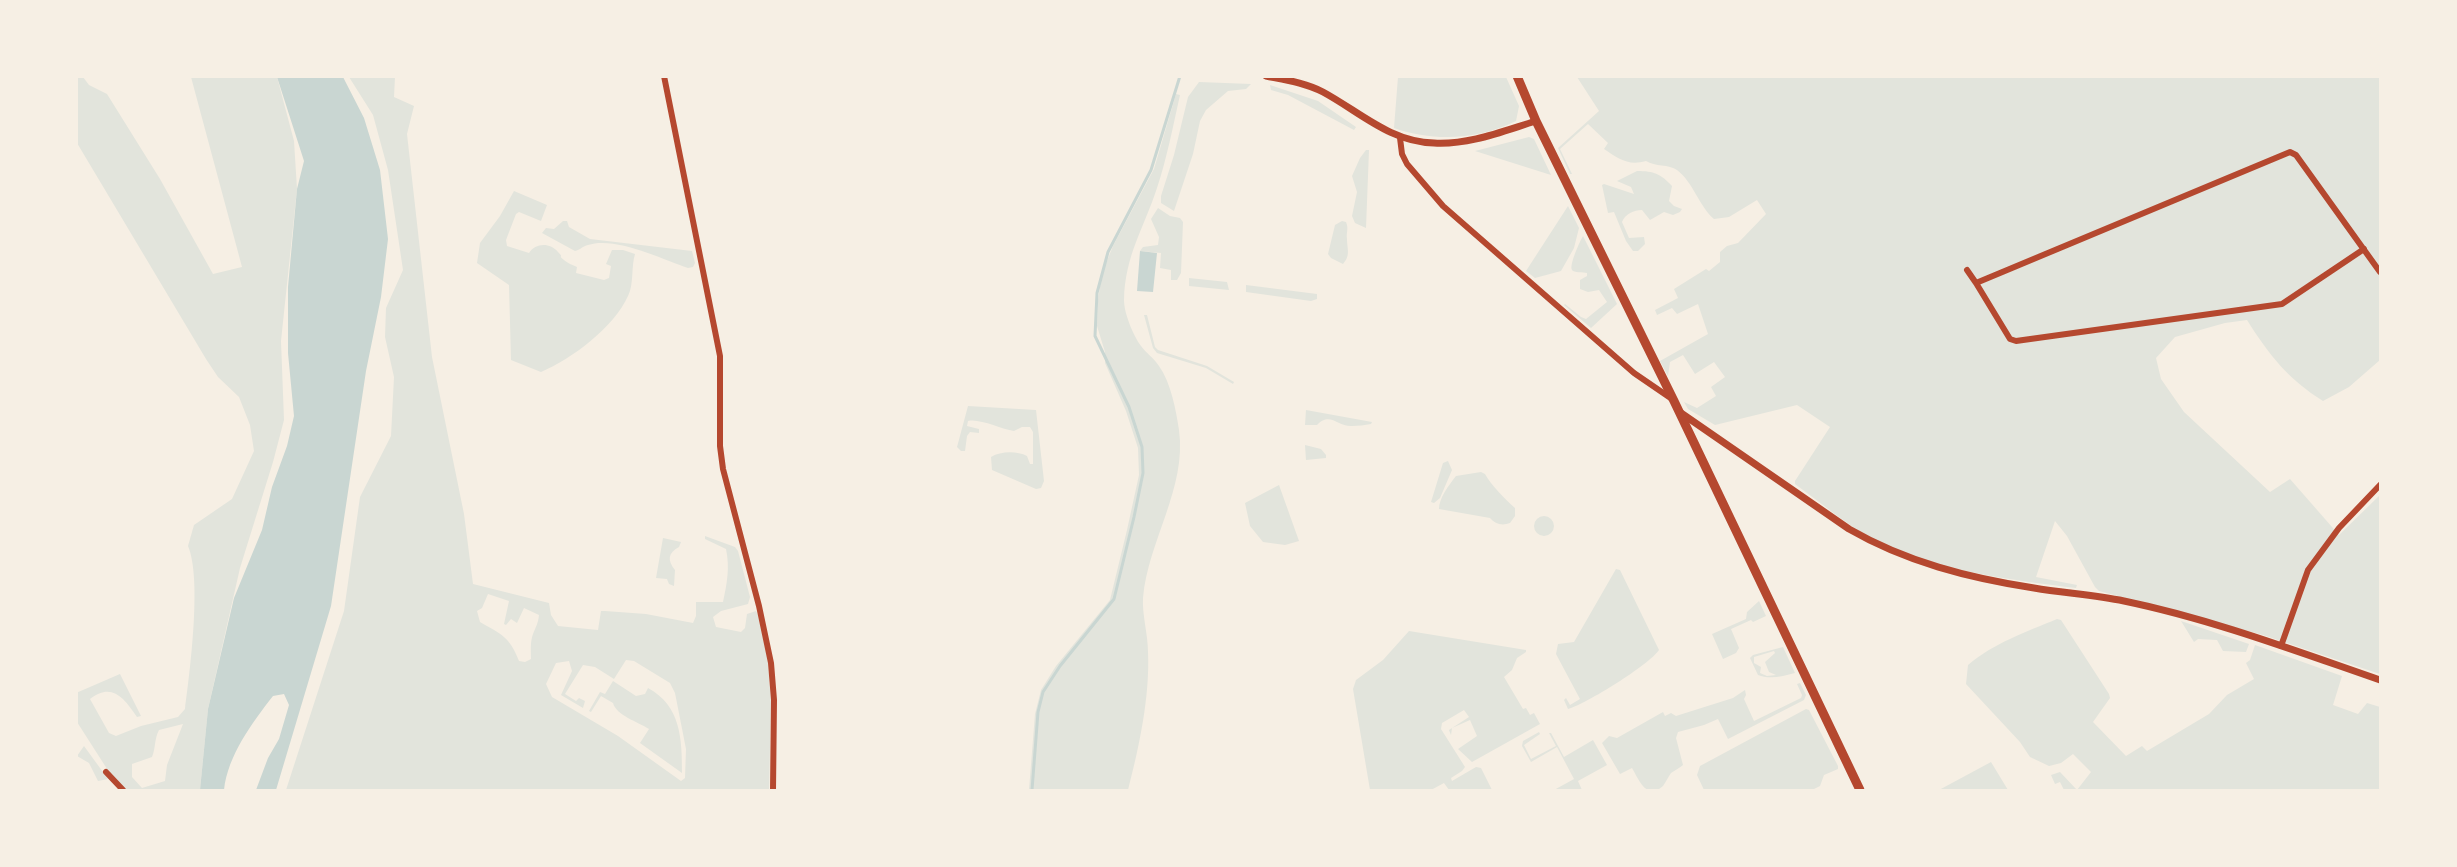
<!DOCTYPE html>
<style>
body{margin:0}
#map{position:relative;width:2457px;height:867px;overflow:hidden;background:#f6efe4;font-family:"Golos Text",sans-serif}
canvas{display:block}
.frame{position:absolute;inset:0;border:78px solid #f6efe4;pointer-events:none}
</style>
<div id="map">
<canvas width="2457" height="867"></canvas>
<div class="frame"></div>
</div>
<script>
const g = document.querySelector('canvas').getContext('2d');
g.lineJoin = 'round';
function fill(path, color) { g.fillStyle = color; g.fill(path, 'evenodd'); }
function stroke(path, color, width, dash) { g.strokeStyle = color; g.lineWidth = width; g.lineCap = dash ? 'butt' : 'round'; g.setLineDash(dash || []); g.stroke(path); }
fill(new Path2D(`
 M77,77h6l6,8 18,9 53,85 53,95 29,-7 -51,-190h86l17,64 3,48 -16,152 3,79 -11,42 -33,106 -32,141 -8,81h-75l-16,-18 -32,-50 -1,-29 44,-19 21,42 -4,1c-13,-19 -25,-35 -47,-18l19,34 7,3 25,-10 37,-9 7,-8c5,-38 17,-130 3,-163l6,-21 38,-26 22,-48 -4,-26 -11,-28 -21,-20 -12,-18 -129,-216zM183,724l-16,41 -2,16 -23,7 -10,-11v-13l20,-7c4,-10 2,-17 7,-27z
 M349,77h46l-1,20 20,9 -7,28 25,223 32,157 9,70 76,19 2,12 7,11 40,4 3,-19h4l41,3 47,9 3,-7v-14h27c4,-19 7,-34 3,-53l-21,-10v-3l30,11 3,4 12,46 -2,7 -27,7 -8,6 3,10 25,5 4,-4 2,-14 9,-3 2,4 10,46 3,42 -2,87h-483l58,-179 16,-114 31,-61 3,-59 -9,-40 1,-29 17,-38 -15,-100 -15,-55zM488,594l21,7 -5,23 2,1 5,-6 6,4 7,-15 15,7c-1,9 -3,11 -6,19 -3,8 -2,17 -2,25l-6,3 -6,-1c-9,-24 -18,-27 -39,-39l-3,-11 5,-3zM626,660l8,1 36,22 5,10 11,56 -1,29 -4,3 -63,-45 -66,-39 -6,-13 10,-21 13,-2 3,10 -11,24 22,13 2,-7 -6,-3 -3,3 -11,-7 18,-29 12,2 19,12z
 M1398,77h108l13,29 -3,15c-38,19 -82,21 -122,7z
 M1577,77h803v283l-31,27 -26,14c-35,-22 -54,-46 -76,-81l-22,3 -50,14 -19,21 5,21 23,33 86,80 20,-13 49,56 41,-40v179l-117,-39 -164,-44 -4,-4 -28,-51 -12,-15 -19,56 41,8 -1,3c-58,-7 -152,-19 -202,-48 -28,-16 -53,-37 -79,-56v-3l35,-54 -33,-22 -82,20 -27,-16 -4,-7 13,6 19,-12 -5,-9 14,-10 -11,-15 -19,12 -12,-19 -13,7 -2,14 -8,-15 48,-27 -10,-30 -21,10 -5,-6 -15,7 -2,-5 23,-12 -4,-9 32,-20 3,2 11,-9v-10l7,-6 11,-3 28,-29 -9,-14 -28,17 -15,2c-15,-13 -21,-37 -37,-49 -8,-6 -22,-3 -31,-9 -18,5 -27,-2 -42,-12l4,-6 -20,-19 -28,25 12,25h-2l-12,-26 41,-37z
 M1199,82l52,2 -5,5 -18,2 -22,19 -6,11 -7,33 -19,57 -13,-8v-7l13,-41 14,-58z
 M1270,85l48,16 38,26 -2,3 -66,-35 -17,-5z
 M1176,94l4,1c-7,31 -13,63 -23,93 -13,40 -32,67 -33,112 0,13 9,35 17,46 5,7 13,12 18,20 12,17 17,44 20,64 8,58 -31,111 -36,168 -1,17 5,36 5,54 2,45 -9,95 -20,138h-99l6,-76 6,-24 15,-24 54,-66 17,-70 12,-55 -1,-27 -12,-37 -21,-48v-11l-8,-26 1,-26 4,-27 11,-27 41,-77z
 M1529,137l5,2 17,36 -76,-24z
 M1366,150h3l-3,78 -11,-5 -3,-7 5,-24 -5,-16 8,-18z
 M1637,171c17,0 24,3 35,15l-3,15 5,5 8,3 -2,3 -7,3 -9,-3 -14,8 -8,-10c-8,0 -17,4 -20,12l7,16 15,-1 1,7 -7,7h-5l-7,-10 -12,-29 -6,1 -6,-28 2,-1 30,10 -3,-7 -14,-6z
 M514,191l33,14 -6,16 -22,-9 -3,2 -10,26 1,6 22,7c6,-10 21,-11 29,-1 7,7 -1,2 6,8 3,3 9,5 13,7l-1,6 28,7 5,-2 2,-12 -5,-2 6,-14h11l12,4c-4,13 -1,30 -7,42 -14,31 -56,63 -87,76l-30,-12 -2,-75 -32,-22 3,-20 20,-27z
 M1568,206l11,22 -5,20 -13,23 -26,7 -9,-7z
 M1158,208l12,8 10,2 3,4 -2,51 -4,7h-6v-10l-11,-2 1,-15 -21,-2 3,-4 15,-2 1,-8 -8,-18z
 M563,221h4l2,6 21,12 102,12 3,12 -2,4 -5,1c-26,-9 -73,-32 -100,-23 -5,1 -8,5 -13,6l-33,-18 4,-5 8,1z
 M1342,221l4,1c3,7 0,10 1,17 0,10 4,16 -4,25l-12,-6 -3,-4 7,-29z
 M1583,236l34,68 -26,24 -27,-23 1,-1 16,13 5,2 21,-17 -8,-12 -11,2 -8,-3v-9l7,-4v-3c-4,-1 -13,0 -15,-3 -3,-5 8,-29 11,-34z
 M1189,278l38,4 2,8 -40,-4z
 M1246,285l71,9v5l-6,2 -65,-9z
 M1144,315h3l8,32 3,3 49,16 27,16 -1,2 -27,-16 -49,-15 -4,-5z
 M968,406l68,4 8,71 -3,7 -5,1 -44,-19 -1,-13c10,-6 26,-6 36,-1l3,8h3v-32l-3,-5h-8l-8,4c-13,-2 -35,-13 -46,-10l-1,5 12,3v4l-9,-1 -3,4 -2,15h-4l-4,-4z
 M1306,410l66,12 -1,2c-6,1 -13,2 -19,2 -14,1 -22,-15 -35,-1h-12z
 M1305,445l16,4 5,6v3l-20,2z
 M1448,461l4,9 -12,28 -6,5 -3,-1 12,-39z
 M1481,472l4,2c6,11 20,25 30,34v8l-5,7c-8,3 -15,1 -20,-5l-51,-9c0,-11 10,-24 17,-33z
 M1279,485l20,56 -14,4 -22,-3 -13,-16 -5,-23z
 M1534 526a10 10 0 1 1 20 0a10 10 0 1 1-20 0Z
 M663,538l18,4 -2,5c-11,6 -12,13 -4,23l-1,16 -5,-2 -2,-5 -11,-1z
 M1616,569l4,1 39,80c-10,15 -73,54 -91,59l-4,-9 2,-2 4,7 10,-6 -24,-45 2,-10 16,-2z
 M1759,601l7,15 -13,6 -2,-2 -20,9 8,19 -3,5 -13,6 -11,-25 34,-15 1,-7z
 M2057,619l4,1 48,74 1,4 -17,24 33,34 16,-10 5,5 62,-37 18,-19 27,-16 -8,-16 4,-3 5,-15 87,31 -9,29 25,9 9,-11 13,4v83h-316l-4,-8 -5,2 -4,-9 9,-3 17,18 14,-18 -18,-18 -12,9 -12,3 -19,-9 -10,-15 -54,-58 2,-19c26,-22 58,-33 89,-46z
 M2181,621l68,23 -3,8 -23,-1 -6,-11 -19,-1 -4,3z
 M1409,631l117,19v2l-9,6 -5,12 -8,7 19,32 3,-1 4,7 4,-2 6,11 -68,38 -14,-13 19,-13 -7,-16 -18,8 -1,7 -2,-5 20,-13 -5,-7 -22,13 -1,6 24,38 -3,4 -11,7 1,3 24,-14 5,1 11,22h-43l-5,-7 -13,7h-61l-17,-101 3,-9 27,-20z
 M1783,647l12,26c-12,3 -25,7 -37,2l-8,-17 3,-3zM1774,651l1,2 -10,9 4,10 7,3 -9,1 -7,-3 1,-6 -7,-4v-6z
 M613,681l23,15 9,-2 3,-6c33,18 34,51 34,85l-42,-30 9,-14c-11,-7 -33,-14 -36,-26l-12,-7 -10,16 -2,-1 11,-19 5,2z
 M1800,683l6,12 -2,5 -76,39 -10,-20 -14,6 -26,7 -2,6 7,27c-3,3 -8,5 -12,8 -3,4 -5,9 -8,13 -16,15 -24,-6 -31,-18l-12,6 -18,-31 7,-7 8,2 46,-26 2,4 6,-3 5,3 57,-18 12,-8 1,5 -2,4 10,22 47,-23 1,-3 -5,-11z
 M1806,709l3,1 29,56v3l-14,6 -4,11 -8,4h-108l-7,-15 3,-9z
 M1539,732l1,2 -16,11 7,14 25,-13 -7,-13h2l13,24 29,-17 14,25 -29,16 4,9h-28l20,-11 -17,-32 -26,15 -9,-16 1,-5z
 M84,746l24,33 -10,2 -9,-18 -12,-7z
 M1991,762l17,28h-69z`), '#e2e4dc');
fill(new Path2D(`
 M277,77h66l21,41 16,52 8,69 -7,58 -15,74 -35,235 -55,184h-20l12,-32 11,-19 10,-34 -5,-11 -11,2c-21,27 -45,59 -49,94h-24l8,-81 26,-111 28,-68 10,-43 15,-41 7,-30 -6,-63v-66l9,-98 7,-28z
 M1140,251l17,2 -4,39 -16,-1z`), '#c9d6d2');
stroke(new Path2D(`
 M1032,790l6,-78 5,-20 17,-26 54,-67 20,-82 9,-44 -1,-26 -13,-40 -34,-71 2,-43 11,-41 43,-82 29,-94`), '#c9d6d2', 3);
stroke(new Path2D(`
 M664,76l56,280v90l3,23 36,137 12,57 3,37 -1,90
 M1400,138l2,16 5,10 36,42 191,167 38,26
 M2364,249l-82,55 -266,37 -6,-2 -34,-56 314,-131 6,3 84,117
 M1967,270l9,13
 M2281,646l27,-76 31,-42 41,-43
 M106,772l17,18`), '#b5482f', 6);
stroke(new Path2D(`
 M1266,76c20,4 40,7 57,16 37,20 67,50 111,51 35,2 69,-12 102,-22
 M1681,413l168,116c57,33 120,49 185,59 30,5 60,7 90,13 87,18 172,50 256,79`), '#b5482f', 7);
stroke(new Path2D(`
 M1517,76l19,45 138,280 186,389`), '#b5482f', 9);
</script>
